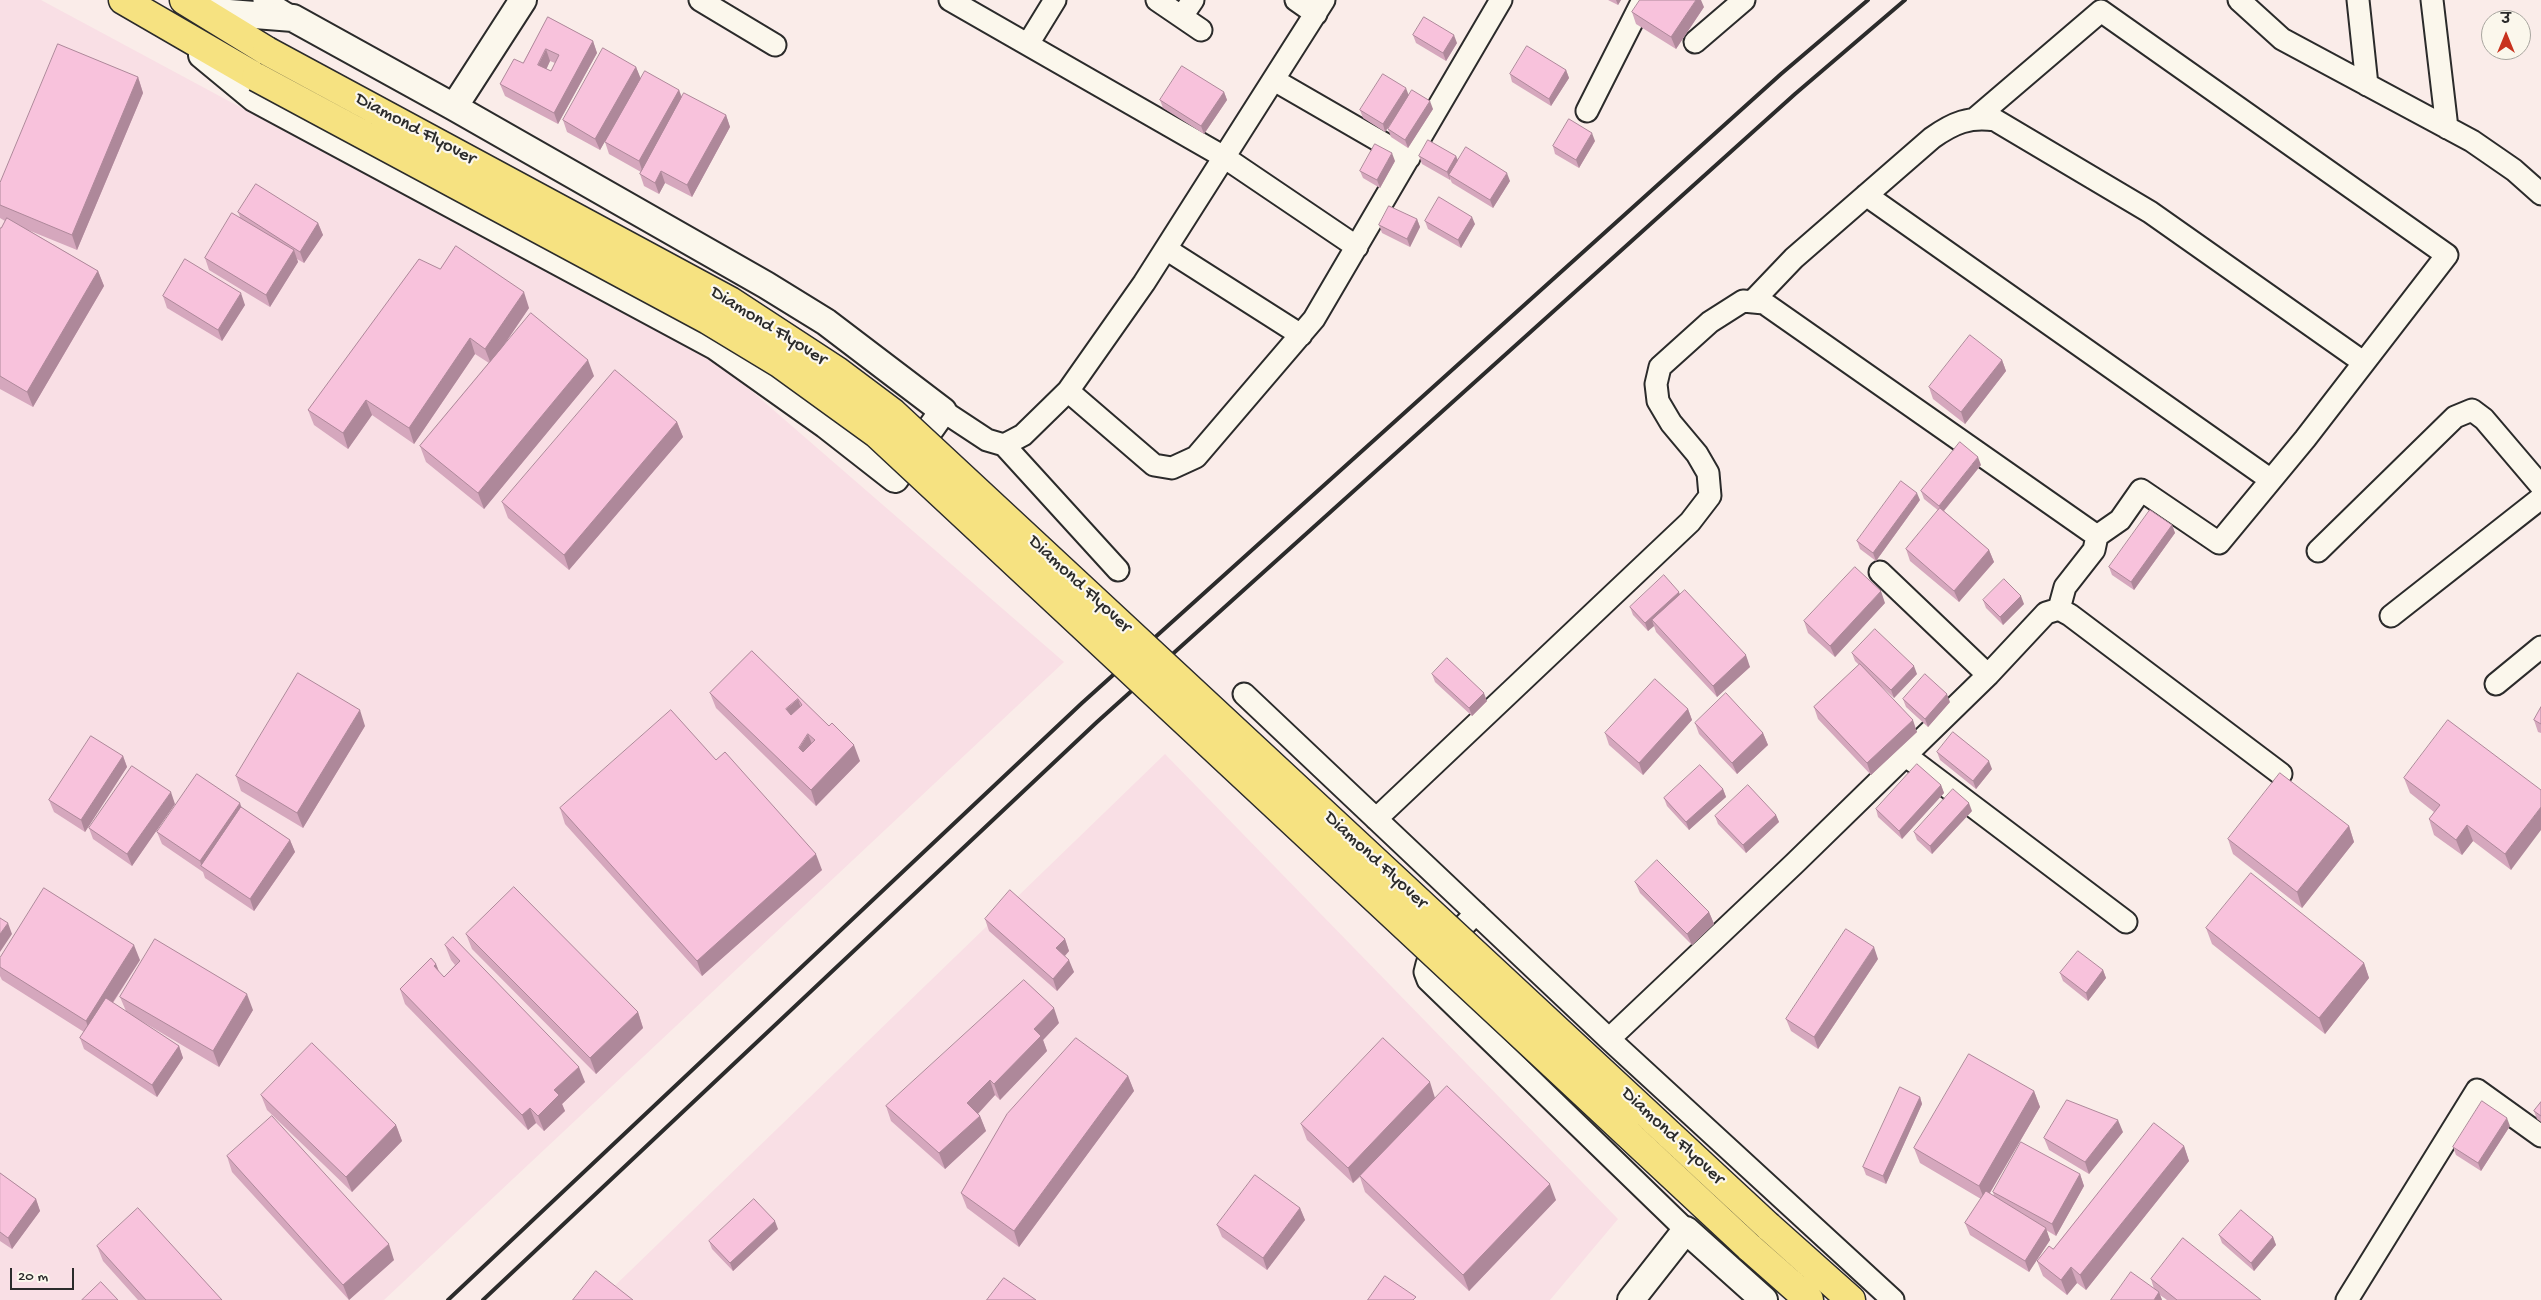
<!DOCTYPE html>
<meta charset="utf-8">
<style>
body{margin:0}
#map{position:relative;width:2541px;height:1300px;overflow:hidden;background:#faece9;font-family:"Gochi Hand","Playpen Sans Deva",sans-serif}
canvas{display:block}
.north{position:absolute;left:2481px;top:10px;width:50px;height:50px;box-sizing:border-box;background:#fbf7ec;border:1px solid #a8a59f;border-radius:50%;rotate:0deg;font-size:14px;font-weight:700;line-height:20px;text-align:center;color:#2b2b2b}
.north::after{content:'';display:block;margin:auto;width:18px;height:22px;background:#c8321e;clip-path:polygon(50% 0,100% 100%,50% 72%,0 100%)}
.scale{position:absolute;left:10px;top:1268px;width:64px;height:22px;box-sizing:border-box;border:2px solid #2b2b2b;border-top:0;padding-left:6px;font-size:15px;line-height:18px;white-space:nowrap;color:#2b2b2b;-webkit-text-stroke:4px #fbf7ec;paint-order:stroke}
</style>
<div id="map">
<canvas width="2541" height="1300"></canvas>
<div class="north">उ</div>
<div class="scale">20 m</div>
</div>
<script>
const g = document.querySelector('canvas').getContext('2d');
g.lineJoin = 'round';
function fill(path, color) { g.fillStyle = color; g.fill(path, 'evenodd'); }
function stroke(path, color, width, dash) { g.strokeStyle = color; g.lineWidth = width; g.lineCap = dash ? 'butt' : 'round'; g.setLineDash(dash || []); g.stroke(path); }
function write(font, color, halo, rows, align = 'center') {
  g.font = font + ' "Gochi Hand",sans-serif'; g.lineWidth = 4.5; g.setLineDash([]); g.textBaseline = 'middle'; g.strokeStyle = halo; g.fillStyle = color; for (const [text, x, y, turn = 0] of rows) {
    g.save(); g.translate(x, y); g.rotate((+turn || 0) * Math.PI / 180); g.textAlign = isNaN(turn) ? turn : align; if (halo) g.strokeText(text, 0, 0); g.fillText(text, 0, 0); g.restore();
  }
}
fill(new Path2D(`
 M0,0h41l684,368 339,294 -680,638h-384z
 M1165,754l453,465 -68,81h-950z`), '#f9dfe5');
const minor = new Path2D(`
 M264,0l29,18
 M700,0l75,45
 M950,0l274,157 133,90
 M1157,0l44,30
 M1296,0l20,14
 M2239,0l43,39 190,102 42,29 27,24
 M2358,0l9,85
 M2432,0l15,128
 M1182,16l11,-16
 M1695,42l49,-42
 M1028,44l27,-44
 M1274,80l135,78
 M1587,111l56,-111
 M1977,117l124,-106 346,244 -142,184 -86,104 -78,-53 -21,30 -23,16
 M1866,195l405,285
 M1166,249l135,86
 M1752,302l42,-44 138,-120c21,-15 38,-22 63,-18l155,92 213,150
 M1068,391l86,74 18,3 24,-11 118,-138 187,-319
 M943,411l44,29 17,5 19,-10 45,-44 76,-108 180,-283
 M1004,445l114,125
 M2318,551l137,-134 17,-7 12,9 57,67
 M1880,572l108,103
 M2391,616l150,-118
 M2496,684l45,-37
 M1244,694l365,345 284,261
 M1905,755l221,167
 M1376,819l314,-297 20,-26 -2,-23 -11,-19 -26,-31 -13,-22 -2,-17 4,-17 50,-45 33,-21 21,2 333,233 -3,14 -29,37 -6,22
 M1476,913l-49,51 -2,8 3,8 258,250
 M1609,1039l185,-175 194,-189 58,-62 13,-4 11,6 211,159
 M2347,1300l130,-210 64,46`);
const tertiary = new Path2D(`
 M202,55l52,43 461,248 111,79 69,54 48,-68 -117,-89 -60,-37 -312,-178 -161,-89 -89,-7
 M454,107l69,-107
 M1631,1300l55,-70 78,70`);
const trunk = new Path2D(`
 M123,0l133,77
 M184,0l83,51
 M1768,1226l83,74
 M1749,1247l60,53`);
stroke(minor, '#2b2b2b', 25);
stroke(tertiary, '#2b2b2b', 30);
stroke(trunk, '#2b2b2b', 31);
stroke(minor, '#fbf7ec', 21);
stroke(tertiary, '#fbf7ec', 26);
stroke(trunk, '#f6e281', 28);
stroke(new Path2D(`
 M448,1300l634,-597 699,-629 87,-74
 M483,1300l614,-578 698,-628 110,-94`), '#2b2b2b', 4);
const trunkBridge = new Path2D(`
 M267,51l463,250 107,70 56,42 875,813
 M256,77l452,243 71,43 98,71 872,813`);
stroke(trunkBridge, '#2b2b2b', 31, []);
stroke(trunkBridge, '#f6e281', 28);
fill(new Path2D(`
 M1608,0h13l-3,5z
 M1704,7l-28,42 -40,-25 -4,-12z
 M548,17l45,24 4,12 -39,71 -53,-28 -5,-12 23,-21zM550,61l5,2 -4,8 -5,-2z
 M1413,35l44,8 -11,18 -30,-18z
 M636,67l4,11 39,12 3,7 44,18 4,12 -38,70 -27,-14 -6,11 -15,-8 -4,-12 1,-2 -32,-18 -4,-12 24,-43 -29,51 -33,-18 -4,-12z
 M1566,70l3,8 -18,28 -39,-24 -2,-8z
 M138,77l5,16 -66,157 -49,-20 70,41 6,15 -71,121 -33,-18v-161h1l4,-7 -5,-3v-13z
 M1224,92l3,8 -23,34 -41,-26 -3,-8z
 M1408,96l25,13 -25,39 -17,-11 -3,-8 6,-11 -9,14 -22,-14 -3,-8z
 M1595,141l-16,27 -24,-14 -2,-8z
 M1419,156h37l2,4 52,21 -17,27 -41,-25 -2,-4v1l-28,-16z
 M1395,161l-15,27 -17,-10 -3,-7z
 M238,212l80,11 5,12 -19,28 -7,-4 1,3 -28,45 -61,-37 -4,-12 35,-41z
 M1417,219l3,8 -10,20 -28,-14 -3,-8z
 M1425,221l50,3 -14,24 -33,-19z
 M440,269l89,39 -25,37 90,31 -110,133 -58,-47 -6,-16 69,-83 -14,-9 -61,90 -42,-29 -24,34 -34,-24 -6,-15z
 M163,296l82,9 -23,36 -55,-33z
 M2002,360l4,11 -41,53 -32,-25 -4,-12z
 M677,422l6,15 -114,133 -61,-52 -6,-16z
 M1981,465l-37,46 45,39 5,12 -35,40 -49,-41 -4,-12 33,-38 -15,-12 -3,-8z
 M1920,500l-44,61 -16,-12 -3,-8z
 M2172,525l3,8 -41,57 -22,-15 -3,-8z
 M1680,594l70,73 -33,30 -61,-65 -2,-6 -6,5 -15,-16 -3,-8z
 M1983,600l41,4 -21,21 -17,-17z
 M1885,603l-50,54 -27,-24 -4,-12z
 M752,651l108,110 -44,45 -100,-98 -6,-15z
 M1852,653l65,21 -23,24 -17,-16 40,50 -46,43 -53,-56 -4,-12 45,-42 -4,-4z
 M1432,674l55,27 -15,15 -37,-34z
 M1903,699l47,3 -22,25 -22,-20z
 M2541,707v26l-3,-1 -4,-12z
 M1688,709l4,11 -49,55 -34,-30 -4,-12z
 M1695,723l68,10 5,12 -31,29 -38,-40z
 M365,726l-62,102 -62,-37 -5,-15z
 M1937,752l55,17 -16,20 -36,-29z
 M123,756l4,11 -42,65 -31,-20 -5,-12z
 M716,760l106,110 -120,106 -137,-152 -5,-16z
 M2404,778l137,12 -30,80 -38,-29 -11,14 -28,-20 -5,-16 5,-7 -24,-19z
 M1941,785l3,8 -42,46 -24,-22 -2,-8z
 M1723,789l3,8 -37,33 -22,-24 -3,-8z
 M175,804l-43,62 -39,-27 -4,-11z
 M241,807l49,33 5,12 -41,59 -49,-33 -2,-6 -41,-28 -5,-12z
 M1972,811l-40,43 -15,-14 -3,-8z
 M1776,815l3,7 -33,31 -28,-29 -3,-8z
 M2349,826l5,16 -52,66 -69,-54 -5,-15z
 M1635,882l74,30 5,12 -22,21 -52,-52z
 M985,919l80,20 4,12 -4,5 9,16 -17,19 -68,-60z
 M2206,928l158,35 5,15 -44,56 -113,-90z
 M466,934l172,78 5,16 -47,46 -124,-125z
 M445,945l140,137 -23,22 3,7 -21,20 -8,-8 -8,7 -123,-126 -5,-15 36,-25 3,8 5,5 11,-12 -4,-5z
 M0,958l140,2 -27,43 13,8 -6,-14 133,13 -34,57 -81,-48 41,27 4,12 -26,39 -73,-48 -4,-11 4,-6 -82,-52 -2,-4z
 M1878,959l-60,90 -27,-18 -5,-12z
 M2103,970l3,8 -18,23 -25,-20 -3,-8z
 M1059,1023l-16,17 4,11 -47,49 -5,-5 -17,19 2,2 6,15 -41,38 -54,-48 -5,-15z
 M1128,1076l6,15 -115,156 -52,-39 -6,-15z
 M2034,1091l6,16 -50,86 4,3 -1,-4 87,-18 4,12 -28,50 -10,-6 4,10 -21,32 -59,-37 -5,-12 16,-24 -61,-36 -6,-15z
 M261,1095l135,30 6,16 -50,51 -85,-82z
 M1920,1097l2,7 -36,80 -20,-9 -3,-8z
 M1435,1098l121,102 -87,91 -104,-99 -5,-15 -7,6 -46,-43 -6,-16z
 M2541,1102v20l-4,-3 -3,-8z
 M2510,1126l-29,45 -25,-16 -3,-8z
 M2123,1132l-34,42 -40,-24 -5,-12z
 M2184,1146l5,15 -103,129 -9,-7 -10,12 -24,-19 -6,-15z
 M227,1156l167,104 -45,40 -117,-128z
 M0,1173l36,26 4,12 -28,38 -12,-8z
 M1300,1208l5,12 -38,50 -45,-33 -5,-12z
 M778,1229l-45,42 -21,-22 -3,-8z
 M2219,1235l54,2 3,8 -22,26 -32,-28z
 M97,1246l125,54h-84l-35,-39z
 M2151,1279l110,21h-94l-7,-5 2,5h-51l43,-11z`), '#d5a7bd');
fill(new Path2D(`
 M1616,0h5l-3,5z
 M1696,0h5l3,7 -28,42 -5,-12z
 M1454,35l3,8 -11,18 -3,-8z
 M593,41l4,12 -39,71 -4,-11z
 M546,49l4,12 -7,16 -5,-12z
 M636,67l5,12 -41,71 -5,-11z
 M1566,70l3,8 -18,28 -2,-7z
 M138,77l5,16 -66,157 -5,-15z
 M1406,88l3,8 -24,36 -2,-8z
 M679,90l4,12 -40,71 -4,-12z
 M1224,92l3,8 -23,34 -3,-8z
 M1430,101l3,8 -25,39 -3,-8z
 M726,115l4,12 -38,70 -5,-12z
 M1592,133l3,8 -16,27 -3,-8z
 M1392,153l3,8 -15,27 -3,-8z
 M1456,156l3,8 -10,11 1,4v1l-3,-8z
 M661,171l4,12 -6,11 -4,-11z
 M1507,173l3,8 -17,27 -3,-8z
 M1472,217l3,7 -14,24 -3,-8z
 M1417,219l3,8 -10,20 -3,-8z
 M318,223l5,12 -19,28 -4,-11z
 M294,250l4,12 -28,45 -4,-12z
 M98,271l6,15 -71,121 -6,-15z
 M524,292l5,16 -38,56 -6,-15z
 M241,293l4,12 -23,36 -4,-11z
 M470,338l5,16 -61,90 -5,-16z
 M588,360l6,16 -110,133 -6,-16z
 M2002,360l4,11 -41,53 -4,-12z
 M366,400l6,15 -24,34 -5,-16z
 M677,422l6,15 -114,133 -5,-15z
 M1978,457l3,8 -39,48 -3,-7z
 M1917,493l3,7 -44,61 -3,-8z
 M2172,525l3,8 -41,57 -3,-8z
 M1989,550l5,12 -35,40 -5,-11z
 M1881,591l4,12 -50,54 -5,-11z
 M1679,592l3,7 -30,21 2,6 -6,5 -3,-8z
 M2021,596l3,8 -21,21 -3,-8z
 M1746,655l4,12 -33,30 -4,-11z
 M1914,666l3,8 -23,24 -3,-8z
 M1484,693l3,8 -15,15 -3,-8z
 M1947,694l3,8 -22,25 -3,-8z
 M798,699l5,16 -11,9 -6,-15z
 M1688,709l4,11 -49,55 -4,-12z
 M360,710l5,16 -62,102 -6,-15z
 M1913,720l4,12 -46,43 -4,-12z
 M1763,733l5,12 -31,29 -5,-11z
 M808,734l6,15 -10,14 -5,-15z
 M854,745l6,16 -44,45 -5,-16z
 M123,756l4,11 -42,65 -4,-12z
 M1989,761l3,8 -16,20 -3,-8z
 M1941,785l3,8 -42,46 -3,-8z
 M1723,789l3,8 -37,33 -3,-8z
 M171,792l4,12 -43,62 -5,-12z
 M240,803l4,12 -42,52 -2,-6z
 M1969,803l3,8 -40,43 -2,-8z
 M2541,807v23l-30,40 -6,-16z
 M1776,815l3,7 -33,31 -3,-8z
 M2467,825l6,16 -11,14 -6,-15z
 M2349,826l5,16 -52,66 -5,-16z
 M290,840l5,12 -41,59 -4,-12z
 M816,854l6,16 -120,106 -5,-15z
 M1709,912l5,12 -22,21 -5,-11z
 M8,923l4,11 -12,18v-18z
 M1065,939l4,12 -8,9 -5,-12z
 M134,945l6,15 -49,76 -5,-15z
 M1874,947l4,12 -60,90 -4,-12z
 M1069,960l5,12 -17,19 -4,-12z
 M2364,963l5,15 -44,56 -6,-16z
 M436,964l6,15 -8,-13z
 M2103,970l3,8 -18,23 -2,-8z
 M247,994l6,16 -34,57 -6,-16z
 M1054,1008l5,15 -16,17 4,11 -47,49 -6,-16 40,-55z
 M638,1012l5,16 -47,46 -6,-16z
 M179,1046l4,12 -26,39 -5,-12z
 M579,1067l6,15 -23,22 3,7 -21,20 -6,-15 16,-26z
 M1128,1076l6,15 -115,156 -5,-16z
 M990,1080l5,15 -22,24 -6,-16z
 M1430,1082l5,16 -82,85 -5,-15z
 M2034,1091l6,16 -55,94 -6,-15z
 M1920,1097l2,7 -36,80 -3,-8z
 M530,1108l6,15 -8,7 -6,-15z
 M980,1116l6,15 -41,38 -6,-16z
 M2507,1118l3,8 -29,45 -3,-8z
 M2118,1120l5,12 -34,42 -4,-12z
 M396,1125l6,16 -50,51 -6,-15z
 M2184,1146l5,15 -103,129 -6,-15z
 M2080,1174l4,12 -28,50 -4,-12z
 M1550,1184l6,16 -87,91 -6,-16z
 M36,1199l4,12 -28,38 -4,-11z
 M1300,1208l5,12 -38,50 -4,-12z
 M775,1221l3,8 -45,42 -3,-8z
 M2046,1228l4,12 -21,32 -4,-11z
 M2273,1237l3,8 -22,26 -3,-8z
 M389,1244l5,16 -45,40 -6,-15z
 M2071,1267l6,16 -10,12 -6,-15z
 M2159,1292l3,8h-8z`), '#ae889a');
const building = new Path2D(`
 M1640,0h56l-25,37 -39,-25z
 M548,17l45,24 -39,72 -54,-29 14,-25 9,4zM546,49l13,6 -8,16 -13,-6z
 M1424,17l30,18 -11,18 -30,-18z
 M58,44l80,33 -66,158 -72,-30v-22z
 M1527,46l39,24 -17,29 -39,-25z
 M603,48l33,19 -41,72 -32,-19z
 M1182,66l42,26 -23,34 -41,-26z
 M645,71l34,19 -40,71 -34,-19z
 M1383,74l23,14 -23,36 -23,-14z
 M1412,90l18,11 -25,39 -17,-11z
 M684,93l42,22 -39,70 -26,-14 -6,12 -15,-9z
 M1569,119l23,14 -16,27 -23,-14z
 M1428,140l28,16 -9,16 -28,-16z
 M1375,144l17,9 -15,27 -17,-9z
 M1466,147l41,26 -17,27 -41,-25z
 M256,184l62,39 -18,29 -62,-40z
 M1439,197l33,20 -14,23 -33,-19z
 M1389,206l28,13 -10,20 -28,-14z
 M232,213l62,37 -28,45 -61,-37z
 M7,218l91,53 -71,121 -27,-16v-148h1z
 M456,246l68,46 -39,57 -15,-11 -61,90 -43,-28 -23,33 -35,-23 111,-151 21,10z
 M185,259l56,34 -23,37 -55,-34z
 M531,313l57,47 -110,133 -58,-47z
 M1970,335l32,25 -41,52 -32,-25z
 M615,370l62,52 -113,133 -62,-53z
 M1960,442l18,15 -39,49 -18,-15z
 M1901,481l16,12 -44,60 -16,-12z
 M1940,508l49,42 -35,41 -48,-42z
 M2150,510l22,15 -41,57 -22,-15z
 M1855,567l26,24 -51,55 -26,-25z
 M1664,575l15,17 -34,31 -15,-16z
 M2004,579l17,17 -21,21 -17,-17z
 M1685,590l61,65 -33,31 -61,-66z
 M1875,629l39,37 -23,24 -39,-37z
 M752,651l77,75 3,-3 22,22 -43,45 -101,-97zM798,699l4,6 -11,10 -5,-6zM808,734l7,6 -12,12 -4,-4z
 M1447,658l37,35 -15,15 -37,-34z
 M1860,664l53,56 -46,43 -53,-56z
 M298,673l62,37 -63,103 -61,-37z
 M1925,674l22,20 -22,25 -22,-20z
 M1655,679l33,30 -49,54 -34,-30z
 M1726,693l37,40 -31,30 -37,-40z
 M2541,707v17l-7,-4z
 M671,710l45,50 9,-8 91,102 -119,107 -137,-153z
 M2448,720l93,70v17l-36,47 -38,-29 -11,15 -27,-21 11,-14 -36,-27z
 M1953,732l36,29 -16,20 -36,-29z
 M91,736l32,20 -42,64 -32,-20z
 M1917,764l24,21 -42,46 -23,-22z
 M1700,765l23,24 -37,33 -22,-24z
 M132,766l39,26 -44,62 -38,-26z
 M2280,773l69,53 -52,66 -69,-53z
 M197,774l43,29 -40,58 -43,-29z
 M1748,785l28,30 -33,30 -28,-29z
 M1953,789l16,14 -39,43 -16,-14z
 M241,807l49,33 -40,59 -49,-33z
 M1657,860l52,52 -22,22 -52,-52z
 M2251,873l113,90 -45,55 -113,-90z
 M514,887l124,125 -48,46 -124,-124z
 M44,888l90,57 -48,76 -86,-54v-9z
 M1010,890l55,49 -9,9 13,12 -16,19 -68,-60z
 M0,918l8,5 -8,11z
 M1846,929l28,18 -60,90 -28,-18z
 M453,937l126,130 -25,23 5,5 -21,21 -8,-8 -8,7 -122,-126 31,-31 5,6 -2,2 10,11 16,-16 -15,-16z
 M155,939l92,55 -34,57 -93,-54z
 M2078,951l25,19 -17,23 -26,-20z
 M1024,980l30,28 -20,21 7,7 -47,48 -4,-4 -23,23 13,13 -41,37 -53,-47z
 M106,998l73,48 -27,39 -72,-47z
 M1076,1038l52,38 -114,155 -53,-38 46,-79z
 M1383,1038l47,44 -82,86 -47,-44z
 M312,1043l84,82 -50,52 -85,-82z
 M1969,1054l65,37 -55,95 -65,-38z
 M1447,1086l103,98 -87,91 -103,-99z
 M1900,1087l20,10 -37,79 -20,-9z
 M2067,1100l51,20 -33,42 -41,-24z
 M2482,1101l25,17 -29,45 -25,-16z
 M2541,1102v14l-7,-5z
 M272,1116l117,128 -46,41 -116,-129z
 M2154,1123l30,23 -104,129 -9,-8 -10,13 -24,-19 12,-15 4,3z
 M2021,1142l59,32 -28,50 -59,-32z
 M0,1173l36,26 -28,39 -8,-6z
 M1255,1175l45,33 -37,50 -46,-33z
 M1986,1191l60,37 -21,33 -60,-38z
 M754,1199l21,22 -45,42 -21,-22z
 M138,1208l84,92h-76l-49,-54z
 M2241,1210l32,27 -22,26 -32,-28z
 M2183,1238l78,62h-84l-26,-21z
 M596,1271l37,29h-60z
 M2131,1272l28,20 -5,8h-43z
 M1385,1276l31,21 -3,3h-45z
 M1004,1278l32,22h-49z
 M101,1282l17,18h-36z`);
fill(building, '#f8c2dc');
stroke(building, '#ae889a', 1);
write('19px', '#2b2b2b', '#fbf7ec', [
 ["Diamond Flyover",415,130,28],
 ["Diamond Flyover",768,327,32],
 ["Diamond Flyover",1079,585,43],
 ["Diamond Flyover",1375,861,43],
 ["Diamond Flyover",1672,1137,43]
]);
</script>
